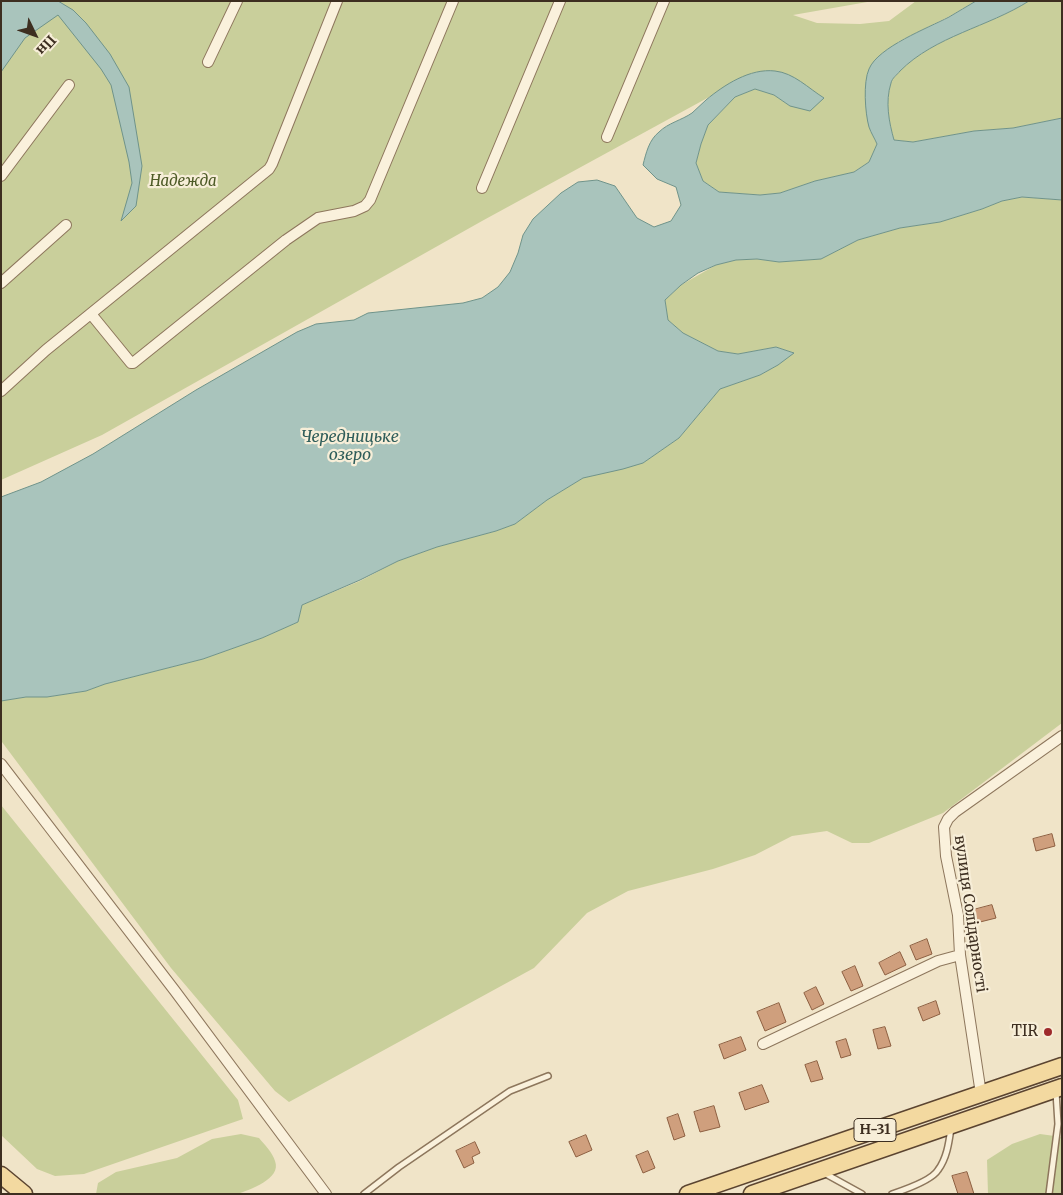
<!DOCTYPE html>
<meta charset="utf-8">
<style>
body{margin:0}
#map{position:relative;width:1063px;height:1195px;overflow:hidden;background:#f0e4c8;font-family:Merriweather,serif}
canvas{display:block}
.frame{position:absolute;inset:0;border:2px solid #3d2e20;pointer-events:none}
.north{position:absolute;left:10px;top:10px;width:50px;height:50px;-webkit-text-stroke:4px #f7eed8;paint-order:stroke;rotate:132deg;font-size:14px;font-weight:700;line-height:20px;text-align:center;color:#3d2e20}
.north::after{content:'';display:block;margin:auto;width:18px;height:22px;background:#3d2e20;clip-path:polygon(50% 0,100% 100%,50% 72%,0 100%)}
</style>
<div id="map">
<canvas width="1063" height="1195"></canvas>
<div class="frame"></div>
<div class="north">Пн</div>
</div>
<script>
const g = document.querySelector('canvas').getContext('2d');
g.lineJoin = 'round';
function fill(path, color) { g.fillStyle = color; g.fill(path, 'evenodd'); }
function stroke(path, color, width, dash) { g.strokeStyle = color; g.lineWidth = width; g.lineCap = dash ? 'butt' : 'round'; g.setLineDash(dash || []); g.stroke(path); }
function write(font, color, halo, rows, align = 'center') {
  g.font = font + ' Merriweather,serif'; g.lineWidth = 4.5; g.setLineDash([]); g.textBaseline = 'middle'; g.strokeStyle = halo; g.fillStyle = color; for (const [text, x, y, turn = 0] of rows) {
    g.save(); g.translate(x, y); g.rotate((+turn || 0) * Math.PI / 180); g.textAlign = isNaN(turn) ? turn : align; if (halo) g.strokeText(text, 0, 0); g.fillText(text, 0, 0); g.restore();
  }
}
fill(new Path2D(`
 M1,1h872l-80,14 24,8 43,1 29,-3 27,-20h60l-26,15 -52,26 -29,85 8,17 -8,18 -15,10 -39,9 -35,12 -20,2 -41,-3 -16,-11 -7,-18 5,-19 7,-19 27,-28 20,-8 19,6 16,11 34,-8 -17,-10 -52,-16 -273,149 -380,214 -101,45z
 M1029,1h33v117l-49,10 -39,3 -61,11 -19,-2c-5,-18 -9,-38 -3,-57 1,-5 6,-8 9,-12 35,-35 88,-44 129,-70z
 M1022,197l40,3v523l-119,90 -74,30h-17l-25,-12 -35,5 -37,19 -42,14 -85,22 -41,22 -53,55 -245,134 -14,-11 -104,-123 -169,-226 -1,-41 25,-4h21l39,-6 19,-7 98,-25 59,-21 36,-16 4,-17 58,-24 38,-20 39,-14 59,-16 19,-7 32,-24 36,-22 60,-15 36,-25 41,-49 40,-14 18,-10 15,-12 -17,-6 -38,7 -20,-3 -35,-18 -15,-13 -3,-20 16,-15 35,-20 20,-5 21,-1 22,3 42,-3 37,-19 42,-12 40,-6 42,-13 20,-8z
 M1,805l237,295 5,19 -159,55 -29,2 -18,-7 -36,-34z
 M241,1134l18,4c5,6 14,15 16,23 7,18 -26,29 -38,33h-141l2,-11 18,-11 61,-14 35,-19z
 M1040,1134l22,3v57h-74l-1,-34 25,-16z`), '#c9cf9b');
const water = new Path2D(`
 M1,1h57l15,9 13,13 24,31 19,33 13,79 -6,40 -15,15 11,-38 -3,-21 -18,-77 -10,-16 -43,-54 -33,23 -24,34z
 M976,1h53c-41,26 -94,35 -129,70 -3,4 -8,7 -9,12 -6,19 -2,39 3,57l19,2 61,-11 39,-3 49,-10v82l-40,-3 -20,4 -20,8 -42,13 -40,6 -42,12 -37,19 -42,3 -22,-3 -21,1 -20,5 -18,8 -17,12 -16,15 3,20 15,13 35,18 20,3 38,-7 18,6 -16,12 -18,10 -40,14 -41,49 -36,25 -20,6 -40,9 -36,22 -32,24 -19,7 -59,16 -39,14 -38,19 -58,25 -4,17 -36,16 -59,21 -98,25 -19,7 -39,6h-21l-25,4v-204l40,-15 52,-28 103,-64 101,-58 19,-8 38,-4 14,-7 95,-10 19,-5 16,-11 12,-15 8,-19 5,-18 10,-16 28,-26 17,-11 19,-2 18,6 22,32 17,9 17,-6 10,-16 -5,-18 -19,-8 -14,-14c3,-12 6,-25 16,-33 9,-9 23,-12 33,-19 5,-4 9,-9 14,-13 18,-15 44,-32 69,-29 19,2 33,17 49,27l-14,13 -20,-5 -16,-11 -19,-6 -20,8 -27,28 -7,19 -5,19 7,18 16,11 41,3 20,-2 35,-12 39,-9 15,-10 8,-18c-2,-5 -6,-11 -8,-17 -4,-14 -6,-45 0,-58 9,-22 59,-41 80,-52 9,-5 18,-11 27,-16z`);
fill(water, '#a9c4bc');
stroke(water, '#6f938a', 1);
const building = new Path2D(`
 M1052,834l3,12 -19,5 -3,-12z
 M992,905l4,13 -20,5 -3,-13z
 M927,939l5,15 -16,6 -6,-14z
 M900,952l6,13 -21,10 -6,-12z
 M855,966l8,20 -12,5 -9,-19z
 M816,987l8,17 -12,6 -8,-17z
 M936,1001l4,13 -17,7 -5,-13z
 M779,1003l7,19 -21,9 -8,-19z
 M885,1027l6,19 -13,3 -5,-19z
 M741,1037l5,13 -22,9 -5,-14z
 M846,1039l5,16 -10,3 -5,-16z
 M817,1061l6,18 -12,3 -6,-17z
 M762,1085l7,17 -24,8 -6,-17z
 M714,1106l6,21 -20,5 -6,-20z
 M678,1114l7,22 -11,4 -7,-22z
 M586,1135l6,15 -16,7 -7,-15z
 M475,1142l5,11 -8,4 2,6 -10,5 -8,-17z
 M648,1151l7,17 -12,5 -7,-17z
 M967,1172l7,22h-16l-6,-18z`);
fill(building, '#cf9f7d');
stroke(building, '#8d5f41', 1);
const service = new Path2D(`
 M824,1173l38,21
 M364,1194l35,-27 111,-76 38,-15
 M892,1194c12,-4 40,-14 46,-24 9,-12 11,-28 13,-42
 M1049,1194l9,-70 -2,-32`);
const minor = new Path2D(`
 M208,62l29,-61
 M607,137l57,-136
 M1,176l68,-91
 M482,188l78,-187
 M1,283l65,-58
 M91,314l40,49h2l153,-123 32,-22 36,-7 11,-5 5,-6 83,-199
 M1,391l45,-41 223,-181 3,-5 65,-163
 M1,764l174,227 151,203
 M763,1044l175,-83 22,-6
 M981,1094l-21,-139 -2,-40 -12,-59 -2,-29 4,-8 7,-7 107,-76`);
const primary = new Path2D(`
 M1,1175l23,19
 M688,1194l374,-128
 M752,1194l310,-107`);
stroke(service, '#8d765c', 8);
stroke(minor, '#8d765c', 12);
stroke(primary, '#5b4430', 19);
stroke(service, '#faf1dc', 5);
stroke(minor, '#faf1dc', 10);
stroke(primary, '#f3d9a0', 16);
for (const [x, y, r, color] of [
 [1048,1032,5,"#9e2a2b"]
]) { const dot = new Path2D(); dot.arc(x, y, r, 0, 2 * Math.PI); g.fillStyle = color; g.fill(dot); stroke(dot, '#f7eed8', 2); }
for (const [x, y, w] of [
 [875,1130,42]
]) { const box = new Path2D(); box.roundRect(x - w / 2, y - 11.5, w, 23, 4); g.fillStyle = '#f7eed8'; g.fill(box); stroke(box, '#3d2e20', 1); }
write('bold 14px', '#3d2e20', null, [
 ["Н-31",875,1130]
]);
write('italic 15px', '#4d5a26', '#f7eed8', [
 ["Надежда",183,182]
]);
write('15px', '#3d2e20', '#f7eed8', [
 ["вулиця Солідарності",970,914,82]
]);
write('15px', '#3d2e20', '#f7eed8', [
 ["TIR",1038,1032]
], 'right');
write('italic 16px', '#2f5d5a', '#f7eed8', [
 ["Чередницьке",350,437],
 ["озеро",350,455]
]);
</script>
